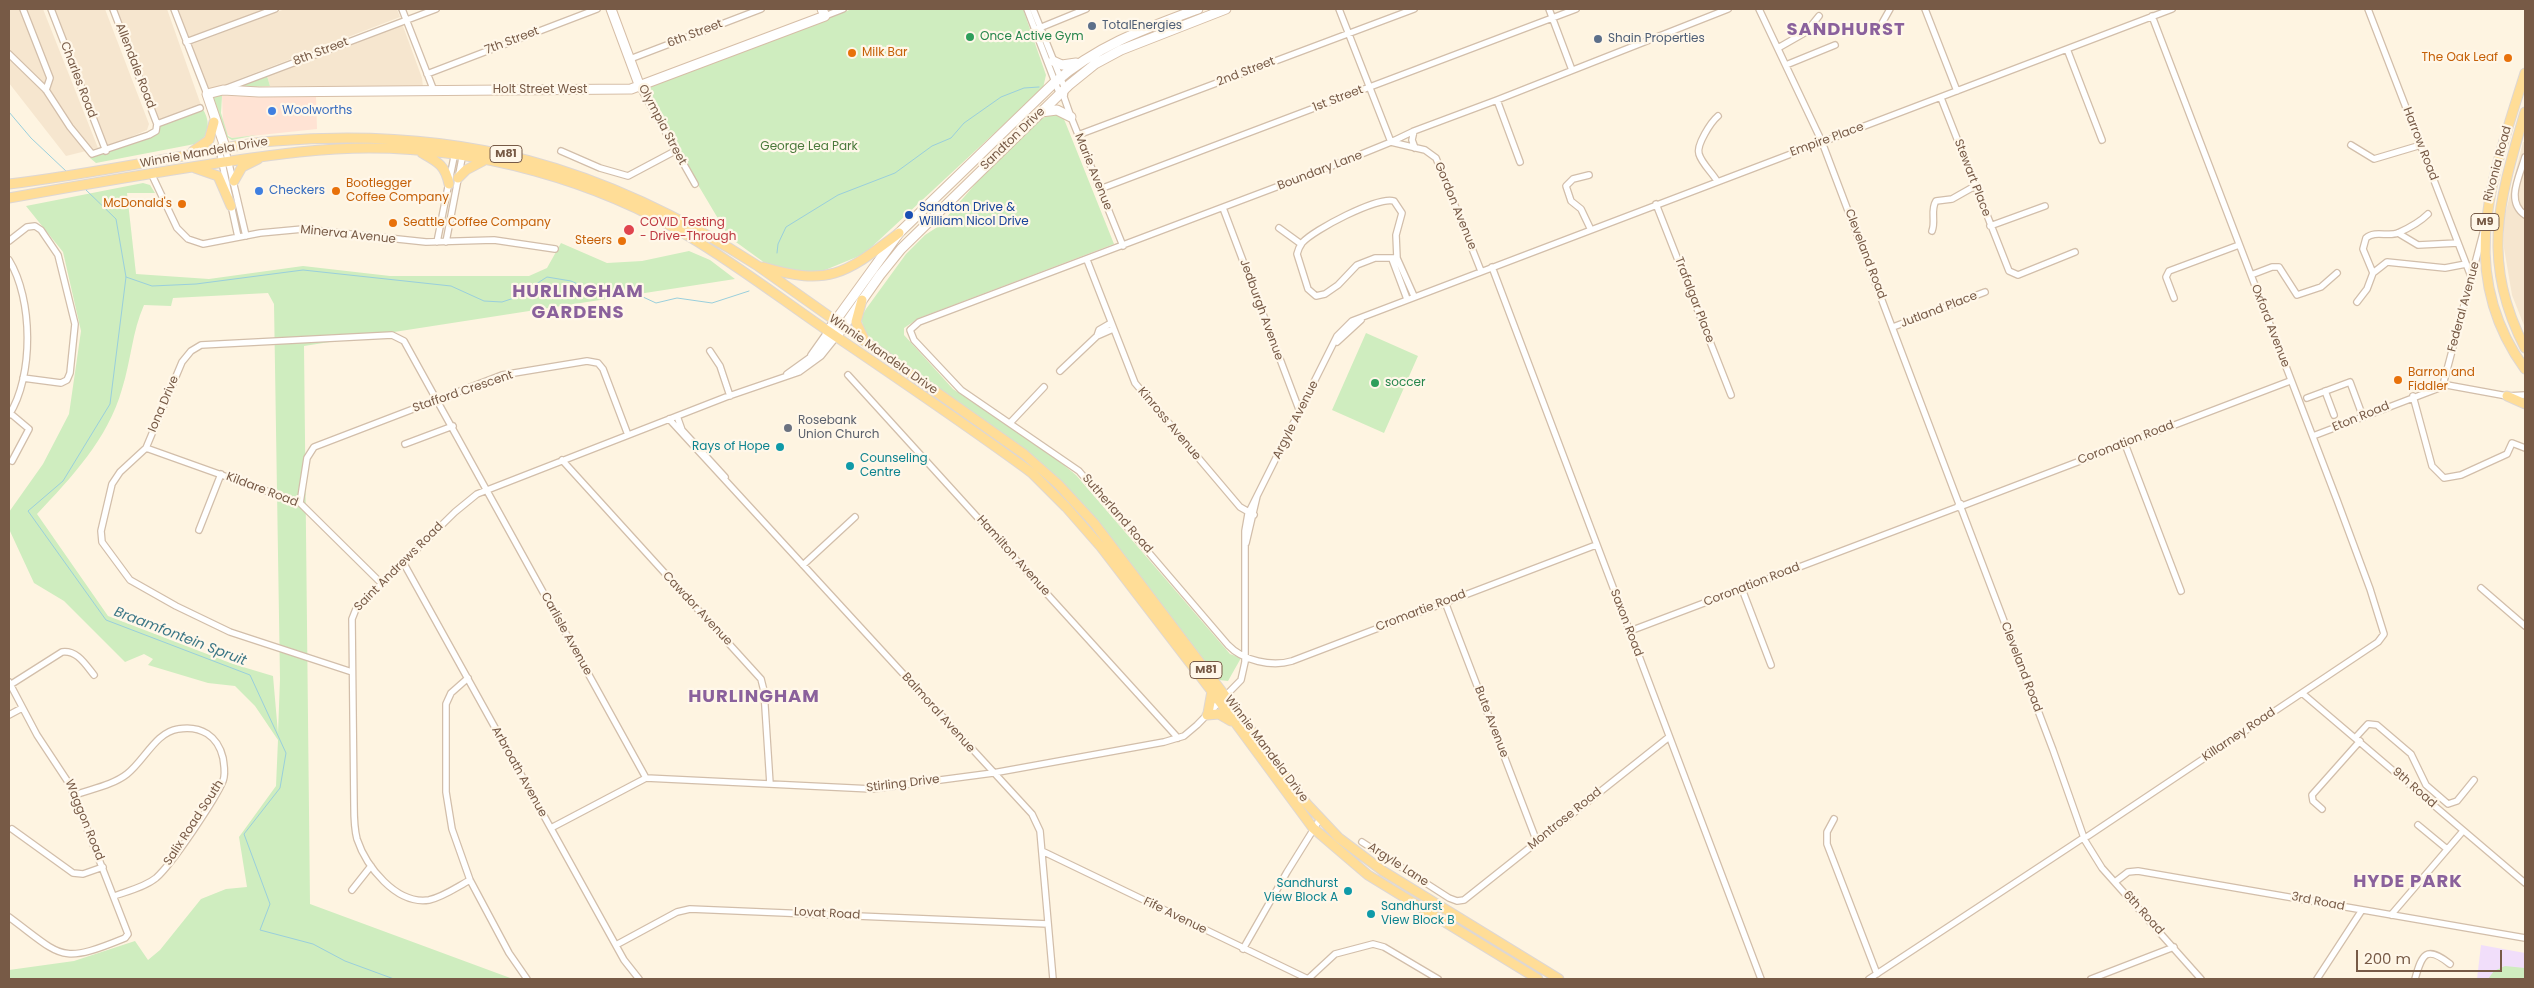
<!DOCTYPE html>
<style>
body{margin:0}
#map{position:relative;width:2534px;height:988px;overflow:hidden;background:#fef4e1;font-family:Poppins,sans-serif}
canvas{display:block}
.frame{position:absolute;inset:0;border:10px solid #775a46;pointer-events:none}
.scale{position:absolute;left:2356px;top:950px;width:146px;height:22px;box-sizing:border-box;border:2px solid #775a46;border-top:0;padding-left:6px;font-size:15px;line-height:18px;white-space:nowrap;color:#775a46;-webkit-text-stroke:4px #fff7e9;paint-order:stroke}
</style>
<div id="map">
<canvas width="2534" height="988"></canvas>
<div class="frame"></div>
<div class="scale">200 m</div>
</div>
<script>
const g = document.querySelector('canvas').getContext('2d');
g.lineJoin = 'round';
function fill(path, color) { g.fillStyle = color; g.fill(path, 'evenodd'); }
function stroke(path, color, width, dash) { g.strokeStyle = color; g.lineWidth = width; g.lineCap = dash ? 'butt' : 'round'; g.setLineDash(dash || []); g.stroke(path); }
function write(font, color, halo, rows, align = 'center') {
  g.font = font + ' Poppins,sans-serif'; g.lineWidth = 4.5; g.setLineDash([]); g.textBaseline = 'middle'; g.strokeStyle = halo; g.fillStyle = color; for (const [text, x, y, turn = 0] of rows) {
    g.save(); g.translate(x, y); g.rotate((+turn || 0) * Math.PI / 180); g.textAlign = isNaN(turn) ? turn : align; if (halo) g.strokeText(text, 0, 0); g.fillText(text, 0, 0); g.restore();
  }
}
fill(new Path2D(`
 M9,9h34l55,139 -32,8 -57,-73z
 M52,9h53l44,115 -2,6 -37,16 -4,-1z
 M115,9h52l35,99 -42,15z
 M177,9h89l-78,29z
 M285,9h112l3,8 -179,69 -13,3 -18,-44z
 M400,25l3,1 19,52 1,9 -153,-1 -3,-10z
 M2523,142h2v186l-13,-33 -8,-47v-29z`), '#f6e6cf');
fill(new Path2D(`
 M222,96l94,1 1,32 -85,9 -6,-5 -3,-9z`), '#ffe3d4');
fill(new Path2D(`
 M2481,945l44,8v26h-48z`), '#f1defa');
fill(new Path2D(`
 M852,9h171l23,66 -3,13 -179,166 -51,21 -44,-9 -40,-29 -88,-148z
 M267,76l3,10 -38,2z
 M218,95l4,1 -1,17 7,23 4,2 25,-3 -25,5 -5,-3 -16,-39z
 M202,108c8,11 8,25 -2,35l-104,20 -6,-5 57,-19 13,-16z
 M1055,112l8,5 3,7 48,120 -195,74 -15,10v7l49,54 97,65 26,21 154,179 11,4 -13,23 -9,-1 -137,-177 -53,-50 -142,-101 -22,-19 -4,-15 5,-9 40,-55 19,-19 14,-9 38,-44 64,-63z
 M143,183l7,2 5,8h-28l9,81 73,5 94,-13 87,10h139l18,-8 14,-25 46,20 35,-2 47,-10 21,9 25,19 -431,67 6,558 203,75h-504v-9l65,-9 61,-20 13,19 12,-10 41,-51 25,-10 21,-2 -8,-50 37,-51 2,-46 -23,-34 -20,-20 -27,-3 -60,-18 5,-6 -9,-5 -19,8 -61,-61 -30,-18 -25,-54v-17l34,-48 26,-50 12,-83 -18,-79 -37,-46zM268,293l6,11 6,375 -2,54 -5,-57 -40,-12 -125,-48 -71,-102c34,-36 71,-75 85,-125 9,-28 10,-57 22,-84l27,1 2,-8z
 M1366,333l52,23 -34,77 -52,-23z
 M2505,966l20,2v11h-37l6,-8z`), '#cfedbf');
stroke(new Path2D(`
 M9,112l22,26 36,34
 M85,189l31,30 10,58 -16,127 -47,77 -35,30 78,109 144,55 36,78 -6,35 -36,46 26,70 -10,26 53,14 32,17 49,18
 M777,253l1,-9 8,-17 52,-32 57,-22 37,-27 19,-8 13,-15 37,-26 23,-9 15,-1
 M126,277l26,9 44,-2 107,-14 148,16 33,15 18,1 12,-4 33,-21 24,4 27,12 32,-2 26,12 21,-5 35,5 37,-12`), '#9acfdc', 1);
const street = new Path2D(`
 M23,9l27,69 -4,12
 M51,9l55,142
 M174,9l33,85
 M402,9l32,82
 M1027,9l33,86
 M1033,9l32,80 -1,8 7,20 52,129
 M1339,9l52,133 34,8 11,8 45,113
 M1549,9l23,61
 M1759,9l63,133 137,362
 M1925,9l32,82
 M2368,9l104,270
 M825,16l18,-7
 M1881,25l9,-16
 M1037,29l49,-20
 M186,42l89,-33
 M1778,48l28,-16 13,-16
 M2067,49l35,91
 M9,54l37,36 24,37 22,27 57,-19 7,-4 1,-7 -44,-115
 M630,59l131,-50
 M1786,65l49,-20
 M427,74l170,-65
 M640,87l55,97
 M227,88l209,-79
 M1941,98l68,173 9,4 57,-23
 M1497,100l23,62
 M157,124l43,-16
 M1414,131l-2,9 3,8
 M1078,135l336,-126
 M2351,145l23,14 47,-14
 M225,147l21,89
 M219,149l10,46
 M561,151l39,17 28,8 47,-25
 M2525,157c-5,19 -20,44 0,58
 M151,173l26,55 11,11 15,5 57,-11 43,-4 123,13 68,-2 61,9
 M1589,175l-16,4 -7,7 5,15 10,8 10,21
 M1717,181c-5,-9 -15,-17 -18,-27 -3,-9 12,-32 19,-38
 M1100,189l476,-180
 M1656,204l75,191
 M231,205l7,32
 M1223,208l77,204
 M1990,226l55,-20
 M1279,228l22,16
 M1932,231c4,-10 -2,-21 4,-30l16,-2 23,-13
 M2398,233l20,12 40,-2
 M9,241l18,-14 8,-1 6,4 17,25 17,69 -5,49 -3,7 -6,3 -38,-5
 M437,242l18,-90
 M446,242l17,-89
 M1397,258h-22l-18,7 -19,20 -13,9 -9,2 -8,-7 -11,-35c1,-4 2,-7 5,-11 11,-13 76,-47 92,-42l8,12 -6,22 1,23 17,38
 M1392,259l15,40
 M9,260c24,39 25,116 0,155
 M1087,260l48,123 105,124 14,8
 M1492,267l269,712
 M2373,273l14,-11 58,6 21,-4
 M2251,275l21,-8h7l18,28 24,-8 16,-14
 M2174,298l-8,-21 3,-6 70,-26
 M2357,302l10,-13 6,-16 -10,-24 3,-11c9,-8 22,-1 32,-5 11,-5 22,-11 30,-19
 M1893,327l92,-35
 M1097,336l2,-6 12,-7
 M1337,342l24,-22
 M710,351l10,15 10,30
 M811,355l17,-24
 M1060,371l37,-35 16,-7
 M787,374l32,-23 20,-27
 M848,375l330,363
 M2443,385l40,-152
 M2325,391l9,24
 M2413,396l19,70 12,12 17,-3 46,-21 5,-11 13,5
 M2307,398l43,-16 13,35
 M10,413l19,16 -17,32
 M677,416l5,14 43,47
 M669,419l363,395 8,17 13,148
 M1010,423l34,-36
 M2313,436l134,-51 60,11 18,-1
 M405,444l48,-18
 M2125,444l56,147
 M146,448l154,55 81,80
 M562,460l199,219 3,12 6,93
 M300,503l7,-45 7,-11 188,-72 85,-14 11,2 5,6 25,66
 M1961,504l-3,2 2,2 2,-2 328,-125
 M1961,508l92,242 30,85
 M199,530l22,-56
 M1246,543l11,-47
 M1596,545l-304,116c-20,6 -49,0 -64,-16l-149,-174 -118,-81 -47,-50 -4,-10 9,-8 413,-156 59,-24 23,-11 83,-31 231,-91
 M403,562l221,398 15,19
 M803,565l52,-48
 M2481,588l44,38
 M1742,589l29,76
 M1445,602l92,240
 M1630,631l328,-124
 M352,672l-122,-40 -54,-26 -46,-26 -28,-38 -1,-11 11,-47 8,-12 26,-24 36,-86 9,-11 10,-6 191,-10 12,6 242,437
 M468,678l-17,15 -5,11v88l6,37 18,51 39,73 18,26
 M9,682l28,53 33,50 58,149 -3,4c-66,27 -62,19 -116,-21
 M10,685l52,-33c15,-2 23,12 32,23
 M2302,693l223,190
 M9,715l13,-7
 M2356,737l12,-13 9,1 34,29 15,31 22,19 9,-3 17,-21
 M75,795c16,-6 38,-10 52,-21 17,-13 29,-42 51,-45 23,-4 40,7 45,29 1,8 3,15 0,23 -8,19 -51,83 -67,97 -11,9 -28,13 -42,18
 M2322,809l-9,-8 -1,-6 48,-54
 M1834,819l-7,13v12l50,130
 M2418,825l29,24
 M551,828l95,-50 226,11 121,-16 171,-31 20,-6 13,-11 44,-45 4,-18v-131l3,-17 89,-178 15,-15 820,-312
 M12,829l61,44 10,1 20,-7
 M2088,836l290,-194 6,-8 -14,-45 -33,-89 -185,-484
 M2084,839l18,29 99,111
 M1362,842l87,56 8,3 7,-1 205,-163
 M1042,851l266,128
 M470,880c-13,7 -27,17 -41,20 -33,5 -63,-34 -72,-61 -3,-11 -3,-23 -3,-34l-2,-186 4,-10 99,-97 22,-18 249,-97 73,-25 22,-16 16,-20
 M2115,882l13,-10 10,-1 387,67
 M352,890l19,-24
 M2391,915l72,-84
 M616,945l61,-33 13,-3 358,15
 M1243,949l44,-77 33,-53
 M1308,979l27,-25 38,-10 11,3 54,32
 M1869,979l214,-141
 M2091,979l83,-32
 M2317,979l45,-69
 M2415,979c7,-25 11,-34 35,-15`);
const secondary = new Path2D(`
 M611,9l29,78
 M1053,61l9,4 14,-2
 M207,94l16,-4 36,2 372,-3 194,-73 -3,-7
 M207,94l18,53
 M1041,112l16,-2 14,7
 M828,331l71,-98 155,-150c44,-38 90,-54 144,-74
 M837,336l43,-61 21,-26 168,-164 26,-21 26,-14 105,-41`);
const primary = new Path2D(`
 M2525,73c-32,103 -71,198 0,296
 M2525,112c-26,89 -45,148 0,236
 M193,151l16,-11 5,-18
 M422,153c16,9 23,12 27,31
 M195,168l23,8 13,30
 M458,178l8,-8 17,-9
 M234,181l8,-14 16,-8
 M9,184c58,-7 116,-18 174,-28 31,-6 61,-13 92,-15 185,-15 328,25 483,125l266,188 34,30 36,39 32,42 181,239 32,34 44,33 176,108
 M9,198c72,-13 143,-25 215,-36 49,-7 96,-14 145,-14 110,0 227,32 321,89 47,28 90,61 135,92 69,47 139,94 207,144l34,34 35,40 119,155 93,126 55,47 170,104
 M763,267c67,20 83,6 136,-34
 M862,300l-6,22 9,19
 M2507,396l18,8
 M1208,713l4,-22
 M1207,715l12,-1 12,7`);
stroke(street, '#d2beaa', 8);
stroke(secondary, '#d6bea7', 11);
stroke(primary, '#ded7d3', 11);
stroke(street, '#fff', 5.5);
stroke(secondary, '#fff', 9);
stroke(primary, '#ffdd97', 9);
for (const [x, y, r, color] of [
 [1092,26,5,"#5c6f8a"],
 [970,37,5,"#2e9e5b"],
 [1598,39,5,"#5c6f8a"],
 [852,53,5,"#e8710a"],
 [2508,58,5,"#e8710a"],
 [272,111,5,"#3f7fe0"],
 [259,191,5,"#3f7fe0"],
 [336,191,5,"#e8710a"],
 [182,204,5,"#e8710a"],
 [909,215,5,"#1a4fb4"],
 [393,223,5,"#e8710a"],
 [629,230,6,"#e0444e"],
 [622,241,5,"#e8710a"],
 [2398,380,5,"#e8710a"],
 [1375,383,5,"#2e9e5b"],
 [788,428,5,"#6b7280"],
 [780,447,5,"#0f9aa8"],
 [850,466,5,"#0f9aa8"],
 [1348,891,5,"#0f9aa8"],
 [1371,914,5,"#0f9aa8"]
]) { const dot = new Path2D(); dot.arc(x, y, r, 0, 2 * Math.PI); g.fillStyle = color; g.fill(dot); stroke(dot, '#fff7e9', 2); }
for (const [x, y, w] of [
 [506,154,32],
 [2485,222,28],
 [1206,670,32]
]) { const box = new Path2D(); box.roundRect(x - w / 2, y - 8.5, w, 17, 4); g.fillStyle = '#fff7e9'; g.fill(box); stroke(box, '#775a46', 1); }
write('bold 11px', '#775a46', null, [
 ["M81",506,154],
 ["M9",2485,222],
 ["M81",1206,670]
]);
write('12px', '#4e5e75', '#fff7e9', [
 ["TotalEnergies",1102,26],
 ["Shain Properties",1608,39]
], 'left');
write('12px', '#775a46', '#fff7e9', [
 ["6th Street",695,34,-21],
 ["7th Street",512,41,-21],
 ["8th Street",321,52,-21],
 ["Allendale Road",135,66,69],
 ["2nd Street",1246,72,-21],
 ["Charles Road",78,80,69],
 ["Holt Street West",540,90],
 ["1st Street",1338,99,-21],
 ["Olympia Street",662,125,62],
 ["Sandton Drive",1013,139,-44],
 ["Empire Place",1827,140,-20],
 ["Harrow Road",2420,144,69],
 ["Winnie Mandela Drive",204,153,-10],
 ["Rivonia Road",2498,164,-75],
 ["Boundary Lane",1320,171,-21],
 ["Marie Avenue",1093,172,68],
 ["Stewart Place",1972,178,69],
 ["Gordon Avenue",1455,206,68],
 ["Minerva Avenue",348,235,6],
 ["Cleveland Road",1865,254,69],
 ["Trafalgar Place",1694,300,69],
 ["Federal Avenue",2464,307,-75],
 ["Jedburgh Avenue",1261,310,70],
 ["Jutland Place",1939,310,-21],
 ["Oxford Avenue",2270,326,69],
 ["Winnie Mandela Drive",883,355,35],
 ["Stafford Crescent",463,392,-19],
 ["Iona Drive",164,404,-67],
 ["Eton Road",2361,417,-22],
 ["Argyle Avenue",1296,420,-63],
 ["Kinross Avenue",1169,424,50],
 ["Coronation Road",2126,443,-21],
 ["Kildare Road",262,490,21],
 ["Sutherland Road",1117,514,49],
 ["Hamilton Avenue",1013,556,48],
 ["Saint Andrews Road",399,567,-45],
 ["Coronation Road",1752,585,-21],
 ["Cawdor Avenue",697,609,47],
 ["Cromartie Road",1421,611,-21],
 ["Saxon Road",1626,623,69],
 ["Carlisle Avenue",566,634,61],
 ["Cleveland Road",2021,667,69],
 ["Balmoral Avenue",938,713,48],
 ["Bute Avenue",1491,722,69],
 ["Killarney Road",2239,735,-34],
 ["Winnie Mandela Drive",1266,749,53],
 ["Arbroath Avenue",519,772,61],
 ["Stirling Drive",903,784,-7],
 ["9th Road",2414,788,41],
 ["Montrose Road",1565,819,-39],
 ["Waggon Road",84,820,68],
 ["Salix Road South",194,823,-57],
 ["Argyle Lane",1398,865,33],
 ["3rd Road",2318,902,11],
 ["6th Road",2143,913,48],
 ["Lovat Road",827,914,3],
 ["Fife Avenue",1175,916,26]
]);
write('12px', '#27864d', '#fff7e9', [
 ["Once Active Gym",980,37],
 ["soccer",1385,383]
], 'left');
write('12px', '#c56008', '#fff7e9', [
 ["Milk Bar",862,53],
 ["The Oak Leaf",2498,58,"right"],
 ["Bootlegger",346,184],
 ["Coffee Company",346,198],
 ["McDonald's",172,204,"right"],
 ["Seattle Coffee Company",403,223],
 ["Steers",612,241,"right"],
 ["Barron and",2408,373],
 ["Fiddler",2408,387]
], 'left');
write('12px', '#366cbe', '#fff7e9', [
 ["Woolworths",282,111],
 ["Checkers",269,191]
], 'left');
write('12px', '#4a793b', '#fff7e9', [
 ["George Lea Park",809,147]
]);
write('12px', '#164399', '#fff7e9', [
 ["Sandton Drive &",919,208],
 ["William Nicol Drive",919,222]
], 'left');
write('12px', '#be3a42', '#fff7e9', [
 ["COVID Testing",640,223],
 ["- Drive-Through",640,237]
], 'left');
write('12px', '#5b616d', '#fff7e9', [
 ["Rosebank",798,421],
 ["Union Church",798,435]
], 'left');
write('12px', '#0d838f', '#fff7e9', [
 ["Rays of Hope",770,447],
 ["Counseling",860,459,"left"],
 ["Centre",860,473,"left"],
 ["Sandhurst",1338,884],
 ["View Block A",1338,898],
 ["Sandhurst",1381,907,"left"],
 ["View Block B",1381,921,"left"]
], 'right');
write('italic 14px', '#3b7686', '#fff7e9', [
 ["Braamfontein Spruit",180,637,21]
]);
g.letterSpacing = '1px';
write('bold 18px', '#8a619c', '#fff7e9', [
 ["SANDHURST",1846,30],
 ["HURLINGHAM",578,292],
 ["GARDENS",578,313],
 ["HURLINGHAM",754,697],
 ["HYDE PARK",2408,882]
]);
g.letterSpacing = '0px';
</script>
